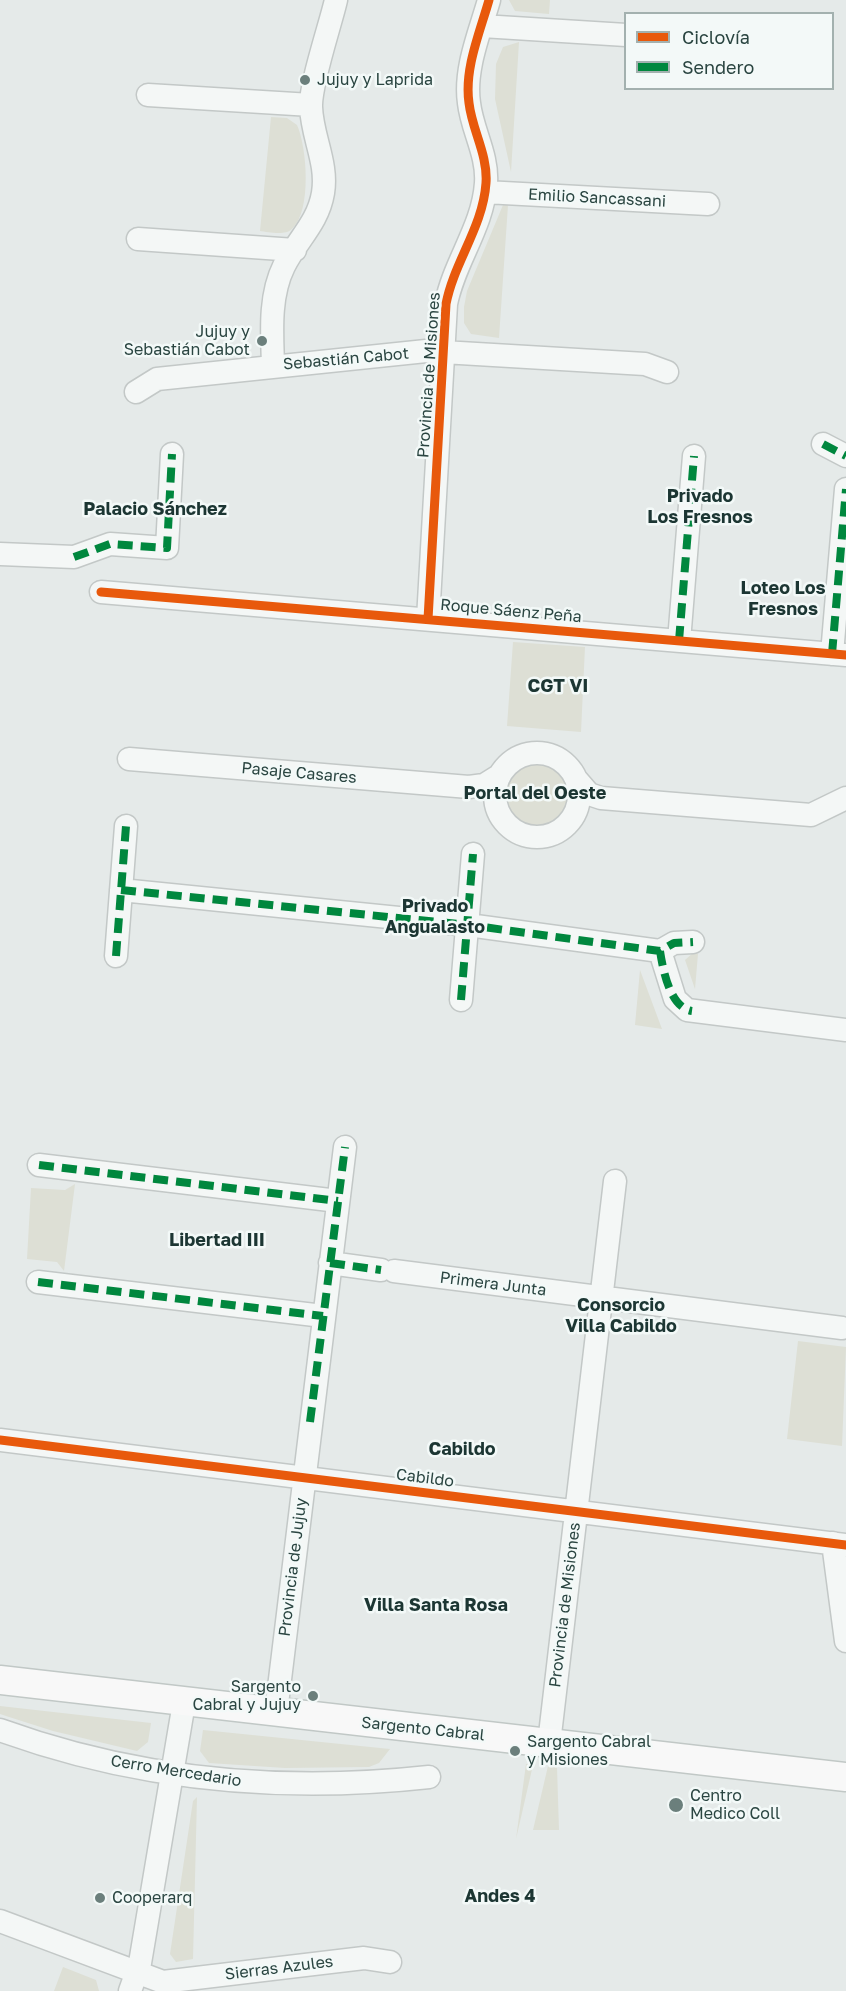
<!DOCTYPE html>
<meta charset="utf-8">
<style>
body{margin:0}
#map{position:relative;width:846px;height:1991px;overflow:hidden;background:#e5eae9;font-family:"Golos Text",sans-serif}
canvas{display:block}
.legend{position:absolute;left:624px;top:12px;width:210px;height:78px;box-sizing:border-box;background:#f3f9f8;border:2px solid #a3b1af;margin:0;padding:8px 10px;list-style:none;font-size:18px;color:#2a4541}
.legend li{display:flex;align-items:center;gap:12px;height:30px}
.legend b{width:30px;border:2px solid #a3b1af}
</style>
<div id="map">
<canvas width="846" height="1991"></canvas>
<ul class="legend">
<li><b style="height:8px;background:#e8590c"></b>Ciclovía</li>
<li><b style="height:8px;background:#00873e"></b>Sendero</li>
</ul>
</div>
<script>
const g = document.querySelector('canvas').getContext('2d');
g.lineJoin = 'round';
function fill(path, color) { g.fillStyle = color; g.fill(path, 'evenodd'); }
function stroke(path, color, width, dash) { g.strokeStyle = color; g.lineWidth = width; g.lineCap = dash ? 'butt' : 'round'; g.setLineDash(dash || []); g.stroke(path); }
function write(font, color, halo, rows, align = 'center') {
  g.font = font + ' "Golos Text",sans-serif'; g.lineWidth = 5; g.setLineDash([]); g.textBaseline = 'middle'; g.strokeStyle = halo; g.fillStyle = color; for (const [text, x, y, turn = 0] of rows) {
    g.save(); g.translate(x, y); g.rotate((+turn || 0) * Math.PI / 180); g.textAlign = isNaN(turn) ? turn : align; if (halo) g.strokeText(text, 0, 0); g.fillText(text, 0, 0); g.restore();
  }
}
fill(new Path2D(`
 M509,0h41l-1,14 -34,-3z
 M519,42l-8,130 -16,-73 1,-35 7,-17z
 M271,117l16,1 10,7c10,22 15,86 -5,104 -7,7 -24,3 -32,2z
 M503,205h5l-9,133 -28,-4 -7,-11v-16l3,-16z
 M513,642l72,5 -4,85 -74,-6z
 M506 795a32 32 0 1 1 64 0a32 32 0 1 1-64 0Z
 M694,952l4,2 -3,35 -10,-29z
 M640,970l22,59 -27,-4z
 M75,1184l-11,87 -7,-9 -30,-3 4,-71 34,2z
 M798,1341l48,6 -4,99 -55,-7z
 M0,1706l151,17 -3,19 -11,9 -84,-20 -47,-15 -6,-2z
 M203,1730l187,19 -11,14 -10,4 -84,1 -76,-5 -9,-12z
 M526,1764l7,1 -17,74z
 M548,1766l9,1 2,63h-26z
 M197,1797l-4,162 -17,3 -6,-8 23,-153z
 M63,1967l33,13 3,11h-45z`), '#dddfd5');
const minor = new Path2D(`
 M482,26l144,9
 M148,95l163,10
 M485,192l223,12
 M138,239l157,11
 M273,365c-1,-32 -4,-69 11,-99 13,-26 34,-43 39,-73 5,-30 -11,-56 -12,-86 -1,-23 19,-81 25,-107
 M136,392l21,-13 269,-28 219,13 22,8
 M823,444l23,12
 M0,554l74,3 36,-13 57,4 5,-94
 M101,592l745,63
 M428,619l18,-315c8,-42 37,-77 40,-121 2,-28 -14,-53 -17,-80 -5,-34 11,-71 20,-103
 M679,641l15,-185
 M832,654l14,-165
 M495 795a42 42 0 1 1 84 0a42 42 0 1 1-84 0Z
 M129,759l340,28 15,-2 16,-10
 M576,779l13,15 12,4 210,17 35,-17
 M121,890l347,35 192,26 14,-8 19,-1
 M660,951l15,48 12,11 159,20
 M116,956l10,-130
 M461,1000l12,-146
 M39,1165l299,36
 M330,1263l51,7
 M394,1271l448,57
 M38,1282l285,34
 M0,1440l846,105
 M833,1543l13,98
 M276,1712l69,-565
 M0,1730c138,50 283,63 429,47
 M549,1743l66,-562
 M0,1921l163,61 201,-24 26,4
 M130,1991l10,-28 44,-260`);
const major = new Path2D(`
 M0,1680l846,97`);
stroke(minor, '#c3c8c7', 25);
stroke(major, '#c1c8c6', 31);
stroke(minor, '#f4f7f6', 22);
stroke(major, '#f8f8f8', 28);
stroke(new Path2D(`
 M823,444l23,12
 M74,557l36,-13 57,4 5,-94
 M679,641l15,-185
 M832,654l14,-165
 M121,890l347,35 192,26 14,-8 19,-1
 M660,951c3,19 10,57 32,60
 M116,956l10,-130
 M461,1000l12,-146
 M39,1165l299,36
 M330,1263l51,7
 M38,1282l285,34
 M310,1422l35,-275`), '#00873e', 8, [15, 8]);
stroke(new Path2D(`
 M101,592l745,63
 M428,619l18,-315c8,-42 37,-77 40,-121 2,-28 -14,-53 -17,-80 -5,-34 11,-71 20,-103
 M0,1440l846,105`), '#e8590c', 9);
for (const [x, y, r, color] of [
 [305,80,6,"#6b7f7c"],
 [262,341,6,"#6b7f7c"],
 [313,1696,6,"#6b7f7c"],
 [515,1751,6,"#6b7f7c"],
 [676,1805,8,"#6b7f7c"],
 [100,1898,6,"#6b7f7c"]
]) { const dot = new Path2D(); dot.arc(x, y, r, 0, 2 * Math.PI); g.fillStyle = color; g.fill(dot); stroke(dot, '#f3f9f8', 2); }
write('16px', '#2a4541', '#f3f9f8', [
 ["Jujuy y Laprida",317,80],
 ["Jujuy y",250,332,"right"],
 ["Sebastián Cabot",250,350,"right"],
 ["Sargento",301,1687,"right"],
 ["Cabral y Jujuy",301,1705,"right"],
 ["Sargento Cabral",527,1742],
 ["y Misiones",527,1760],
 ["Centro",690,1796],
 ["Medico Coll",690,1814],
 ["Cooperarq",112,1898]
], 'left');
write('16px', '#2a4541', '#f3f9f8', [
 ["Emilio Sancassani",597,198,3],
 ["Sebastián Cabot",346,359,-5],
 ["Provincia de Misiones",429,375,-86],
 ["Roque Sáenz Peña",511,611,5],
 ["Pasaje Casares",299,773,5],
 ["Primera Junta",493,1284,7],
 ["Cabildo",425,1478,7],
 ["Provincia de Jujuy",293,1567,-83],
 ["Provincia de Misiones",565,1605,-83],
 ["Sargento Cabral",423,1729,6],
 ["Cerro Mercedario",176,1771,9],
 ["Sierras Azules",279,1968,-7]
]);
write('bold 18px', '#1c3633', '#f3f9f8', [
 ["Privado",700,496],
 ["Los Fresnos",700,517],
 ["Palacio Sánchez",155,509],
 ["Loteo Los",783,588],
 ["Fresnos",783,609],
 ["CGT VI",558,686],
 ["Portal del Oeste",535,793],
 ["Privado",435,906],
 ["Angualasto",435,927],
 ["Libertad III",217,1240],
 ["Consorcio",621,1305],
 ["Villa Cabildo",621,1326],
 ["Cabildo",462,1449],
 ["Villa Santa Rosa",436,1605],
 ["Andes 4",500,1896]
]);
</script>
